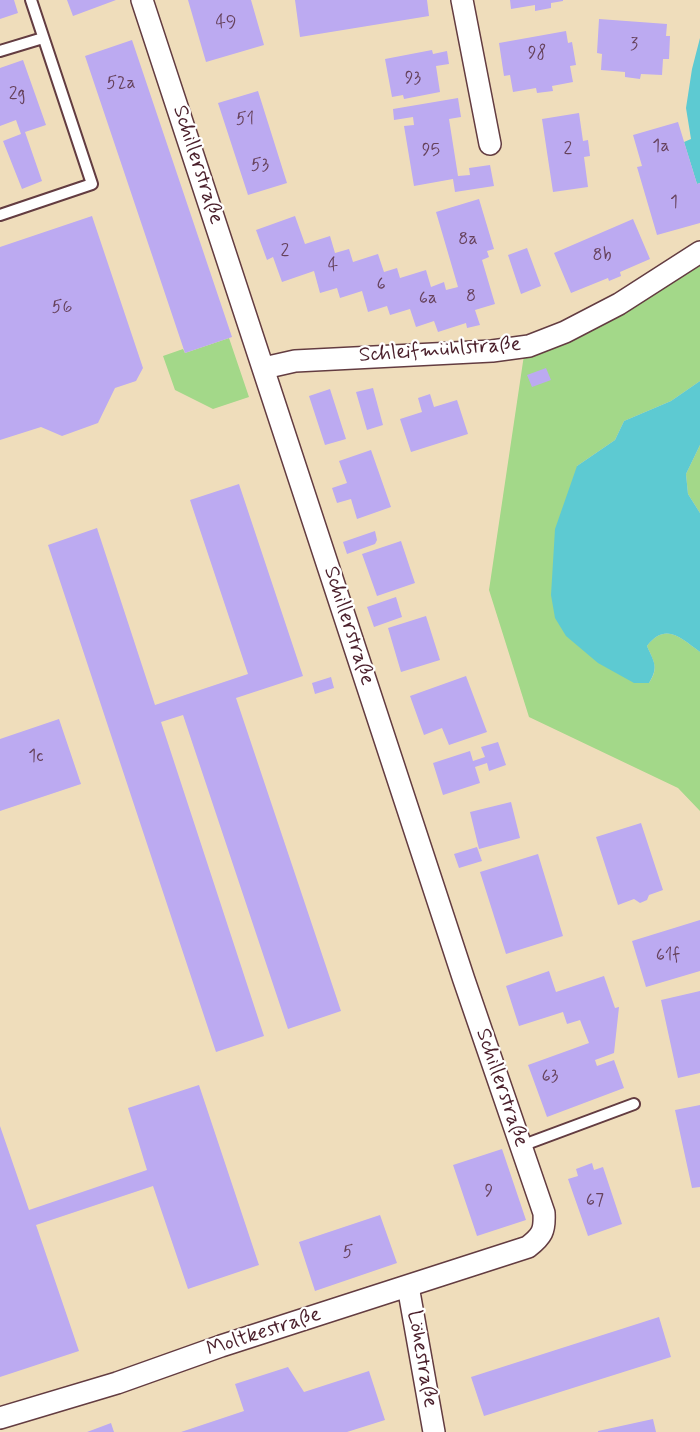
<!DOCTYPE html>
<meta charset="utf-8">
<style>
body{margin:0}
canvas{display:block;background:#efddbb}
</style>
<canvas width="700" height="1432"></canvas>
<script>
const g = document.querySelector('canvas').getContext('2d');
g.lineJoin = 'round';
function fill(path, color) { g.fillStyle = color; g.fill(path, 'evenodd'); }
function stroke(path, color, width, dash) { g.strokeStyle = color; g.lineWidth = width; g.lineCap = dash ? 'butt' : 'round'; g.setLineDash(dash || []); g.stroke(path); }
function write(font, color, halo, rows, align = 'center') {
  g.font = font + ' Mynerve,sans-serif'; g.lineWidth = 4.5; g.setLineDash([]); g.textBaseline = 'middle'; g.strokeStyle = halo; g.fillStyle = color; for (const [text, x, y, turn = 0] of rows) {
    g.save(); g.translate(x, y); g.rotate((+turn || 0) * Math.PI / 180); g.textAlign = isNaN(turn) ? turn : align; if (halo) g.strokeText(text, 0, 0); g.fillText(text, 0, 0); g.restore();
  }
}
fill(new Path2D(`
 M700,255v126l-29,20 -47,20 -9,19 -38,26 72,217c10,-15 5,-21 -2,-37 19,-25 35,-7 53,6v159l-22,-23 -149,-71 -40,-127 35,-235z
 M229,338l20,59 -36,12 -38,-19 -12,-34 20,-7 2,4z
 M700,445v68l-12,-19 -2,-20z`), '#a3d889');
fill(new Path2D(`
 M700,38v145l-3,1 -13,-42 7,-3 -5,-31 6,-39z
 M700,381v64l-14,29 2,20 12,19v139c-18,-13 -34,-31 -53,-6 7,16 12,21 2,37h-15l-36,-20 -32,-27 -11,-18 -4,-23 4,-66 22,-63 38,-26 9,-19 47,-20z`), '#5dcad2');
fill(new Path2D(`
 M0,0h14l4,13 -18,6z
 M67,0h49l-43,16z
 M188,0h63l13,45 -58,17z
 M295,0h132l2,16 -129,21z
 M510,0h53v1l-12,2v5l-16,3v-6l-24,4z
 M599,19l68,5 -1,12h4l-1,23h-6l-1,16 -21,-1 -1,5 -15,-2v-5l-24,-2 1,-16 -5,-1z
 M566,31l2,12 4,-1 4,23 -6,1 3,16 -21,4 1,5 -16,2 -1,-5 -23,4 -3,-17 -6,1 -5,-33z
 M132,40l100,297 -47,16 -100,-297z
 M432,50l1,4 14,-3 2,13 -13,2 4,26 -36,7 -1,-4 -11,2 -7,-38z
 M23,60l23,65 -21,7 17,49 -20,8 -19,-48 18,-7 -5,-14 -16,6v-58z
 M258,91l29,92 -39,12 -30,-92z
 M458,98l3,19 -12,2 9,57 12,-1 -1,-7 21,-3 4,21 -39,6 -2,-13 -39,7 -10,-60 10,-1 -1,-8 -19,3 -1,-11z
 M579,113l4,28 5,-1 2,16 -6,1 4,30 -35,5 -11,-73z
 M678,122l19,62 3,-1v40l-43,12 -20,-68 5,-1 -9,-31z
 M479,199l15,50 -7,2 2,6 -7,3 13,44 -20,6 5,15 -13,3 -1,-5 -28,9 -4,-11 -18,6 -6,-18 -20,6 -3,-9 -19,6 -6,-21 -22,7 -3,-10 -17,5 -6,-22 -32,11 -9,-25 -6,3 -11,-30 39,-14 10,28 25,-8 5,17 14,-4 4,13 25,-8 6,18 13,-4 3,10 26,-8 5,17 13,-5 2,8 12,-3 -22,-75z
 M92,216l51,152 -7,13 -21,7 -17,35 -36,13 -21,-9 -41,13v-193z
 M633,219l17,40 -30,13 1,4 -12,5 -1,-3 -37,15 -17,-40z
 M527,248l14,38 -20,8 -13,-39z
 M546,368l5,12 -19,7 -5,-12z
 M373,388l10,37 -16,5 -11,-38z
 M330,389l16,50 -21,6 -16,-49z
 M430,394l4,13 23,-7 11,34 -57,18 -11,-33 22,-7 -4,-14z
 M371,450l20,57 -34,12 -6,-20 -14,4 -5,-15 15,-5 -8,-22z
 M239,484l64,192 -67,22 105,313 -53,18 -105,-314 -22,7 103,314 -48,16 -168,-507 49,-17 58,177 93,-31 -58,-174z
 M375,531l2,9 -2,4 -28,10 -4,-12z
 M401,541l14,42 -38,13 -15,-42z
 M396,597l6,20 -28,10 -7,-20z
 M426,616l14,44 -39,12 -13,-44z
 M466,676l21,56 -38,13 -7,-17 -18,7 -14,-39z
 M331,677l3,11 -19,6 -3,-11z
 M59,719l22,65 -81,27v-72z
 M498,742l8,23 -17,6 -2,-8 -12,4 5,16 -37,12 -10,-32 37,-12 3,10 12,-4 -4,-10z
 M511,802l9,36 -41,11 -9,-37z
 M641,823l22,67 -14,5 -2,5 -7,3 -6,-4 -16,6 -22,-68z
 M477,847l5,14 -23,7 -5,-14z
 M538,854l25,82 -57,18 -26,-82z
 M700,920v51l-54,16 -14,-46z
 M549,971l7,21 48,-16 11,32 4,-1 -5,46 -19,7 2,6 17,-6 10,28 -77,29 -19,-52 61,-22 -9,-23 -13,4 -4,-12 -44,14 -13,-40z
 M700,991v82l-22,5 -17,-78z
 M199,1085l60,180 -71,24 -35,-103 -117,39 43,126 -79,26v-251l29,84 118,-40 -19,-62z
 M700,1105v82l-8,1 -17,-78z
 M502,1149l24,71 -49,16 -24,-71z
 M592,1163l2,7 9,-3 19,57 -34,12 -20,-57 10,-3 -2,-7z
 M380,1215l17,48 -82,28 -16,-49z
 M659,1317l12,40 -187,59 -13,-39z
 M288,1367l16,25 65,-21 16,49 -38,12h-166l63,-21 -9,-27z
 M653,1419l3,13h-58v-1z
 M111,1423l3,9h-27z`), '#bcaaf1');
const service = new Path2D(`
 M0,51l43,-13
 M0,215l92,-31 -61,-184
 M521,1146l113,-42`);
const minor = new Path2D(`
 M462,0l28,144
 M264,368l31,-7 197,-10 37,-5 36,-14 54,-28 81,-52
 M408,1286l26,146
 M0,1418l117,-35 104,-37 307,-99c14,-11 17,-16 16,-34l-80,-233 -322,-980`);
stroke(service, '#633c41', 14);
stroke(minor, '#633c41', 24);
stroke(service, '#fff', 10);
stroke(minor, '#fff', 21);
write('18px', '#66425c', null, [
 ["49",226,23],
 ["3",634,45],
 ["98",537,54],
 ["93",413,79],
 ["52a",121,84],
 ["2g",17,94],
 ["51",245,120],
 ["1a",661,147],
 ["2",568,149],
 ["95",431,151],
 ["53",260,166],
 ["1",674,203],
 ["8a",468,240],
 ["2",285,251],
 ["8b",602,256],
 ["4",333,266],
 ["6",381,285],
 ["8",471,297],
 ["6a",428,299],
 ["56",62,308],
 ["1c",36,757],
 ["61f",668,956],
 ["63",550,1077],
 ["9",489,1192],
 ["67",595,1201],
 ["5",348,1253]
]);
write('21px', '#4a1f2b', '#fff', [
 ["Schillerstraße",197,165,72],
 ["Schleifmühlstraße",440,351,-4],
 ["Schillerstraße",348,626,72],
 ["Schillerstraße",501,1088,71],
 ["Moltkestraße",264,1333,-18],
 ["Löhestraße",421,1359,80]
]);
</script>
